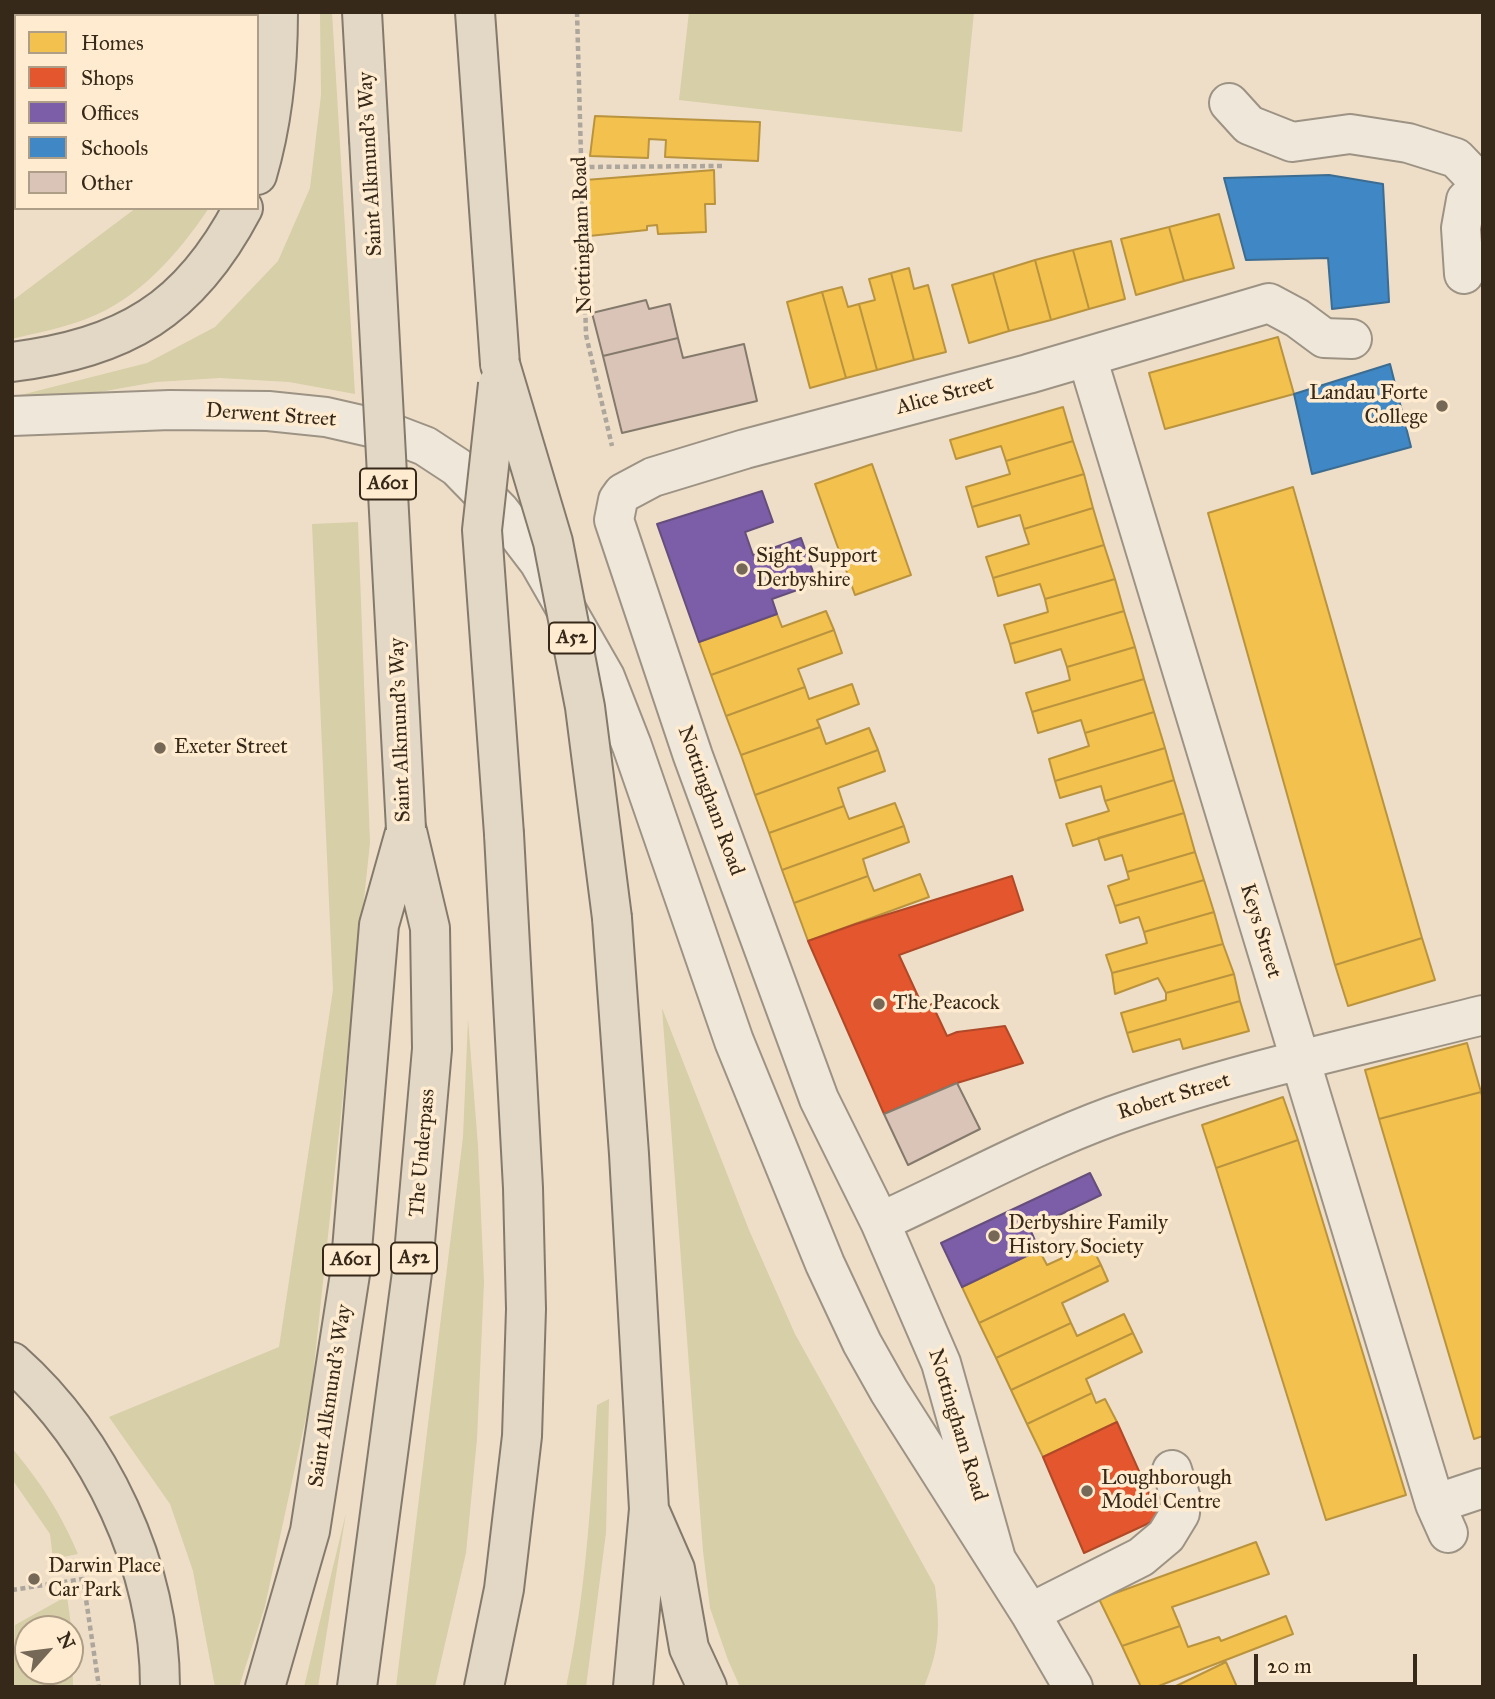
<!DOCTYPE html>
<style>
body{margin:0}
#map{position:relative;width:1495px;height:1699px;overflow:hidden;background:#eedec7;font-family:"IM FELL Great Primer",serif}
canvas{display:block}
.frame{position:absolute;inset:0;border:14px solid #362919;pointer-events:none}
.legend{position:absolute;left:14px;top:14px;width:245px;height:196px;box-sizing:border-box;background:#ffecd0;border:2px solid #af9e87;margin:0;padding:9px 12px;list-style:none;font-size:21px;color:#362919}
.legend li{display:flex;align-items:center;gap:14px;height:35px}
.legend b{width:35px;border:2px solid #af9e87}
.north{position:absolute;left:14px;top:1615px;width:70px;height:70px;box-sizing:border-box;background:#ffecd0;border:2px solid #af9e87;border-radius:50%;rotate:62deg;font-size:19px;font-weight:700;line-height:28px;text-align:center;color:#362919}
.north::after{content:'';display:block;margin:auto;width:24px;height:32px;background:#766856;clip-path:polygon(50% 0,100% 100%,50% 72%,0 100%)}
.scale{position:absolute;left:1254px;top:1654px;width:163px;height:32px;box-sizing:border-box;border:4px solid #362919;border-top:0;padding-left:9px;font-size:21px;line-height:24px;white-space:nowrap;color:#362919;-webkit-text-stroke:5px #ffecd0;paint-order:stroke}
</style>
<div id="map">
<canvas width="1495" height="1699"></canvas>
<div class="frame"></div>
<ul class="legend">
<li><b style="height:19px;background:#f2c14e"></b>Homes</li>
<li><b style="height:19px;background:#e4572e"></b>Shops</li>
<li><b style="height:19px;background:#7b5ea7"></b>Offices</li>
<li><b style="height:19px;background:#3f88c5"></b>Schools</li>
<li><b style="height:19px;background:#d9c4b7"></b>Other</li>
</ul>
<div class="north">N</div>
<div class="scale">20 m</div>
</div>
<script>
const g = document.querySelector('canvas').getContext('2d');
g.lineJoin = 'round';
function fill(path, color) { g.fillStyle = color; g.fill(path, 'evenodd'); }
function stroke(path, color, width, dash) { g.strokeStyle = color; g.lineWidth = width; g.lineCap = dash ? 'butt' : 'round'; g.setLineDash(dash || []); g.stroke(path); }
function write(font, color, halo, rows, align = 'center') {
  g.font = font + ' "IM FELL Great Primer",serif'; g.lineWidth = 7; g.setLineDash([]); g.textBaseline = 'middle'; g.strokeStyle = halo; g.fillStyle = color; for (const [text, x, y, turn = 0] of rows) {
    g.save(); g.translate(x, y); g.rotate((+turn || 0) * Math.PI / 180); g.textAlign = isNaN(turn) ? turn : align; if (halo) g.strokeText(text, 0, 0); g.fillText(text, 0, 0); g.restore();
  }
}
fill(new Path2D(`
 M320,12h12l23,382 -66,-12 -69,-4 -64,4 -84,15h-59l134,-34 68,-36 63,-66 32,-73 11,-93z
 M689,12h285l-12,120 -283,-32z
 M136,208h73c-31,46 -70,91 -123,111 -23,9 -50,14 -74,20v-38z
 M358,522l12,321 -59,551 -46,212 -26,81h-24l-22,-116 -23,-67 -61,-87 170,-70 54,-357 -21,-466z
 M662,1008l87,222 46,104 140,252c5,42 5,61 -11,101h-184l-12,-27 -18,-52 -7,-57z
 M468,1019l10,127 6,136 -7,157 -11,114 -31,134h-39l67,-550z
 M609,1399l-3,134 -20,154h-20c20,-93 25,-187 31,-282z
 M12,1448c29,35 48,64 66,106l-25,5 -3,-25 -38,-55z
 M346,1513l-28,174h-14z
 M67,1596l5,37 1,54h-61l3,-62zM70,1629v42h-42v-42z`), '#d6cfa7');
const homes = new Path2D(`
 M595,116l165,6 -2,39 -93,-4 1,-17 -17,-1 -1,19 -58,-2z
 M714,170l1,34h-10l1,28 -48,2 -1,-9 -10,1v4l-58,6 -4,-56z
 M1219,214l15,54 -50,13 -15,-54z
 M1169,227l15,54 -48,14 -15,-56z
 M1111,241l14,58 -36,10 -16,-59z
 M1073,250l16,59 -38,11 -16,-60z
 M1035,260l16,60 -42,11 -16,-58z
 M909,268l5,21 14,-4 18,67 -32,8 -23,-87z
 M891,273l23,87 -37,10 -18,-66 16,-4 -6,-21z
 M993,273l16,58 -40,12 -17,-58z
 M842,287l6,20 11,-3 18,66 -31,8 -24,-86z
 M822,292l24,86 -36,10 -23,-86z
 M1278,337l16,57 -129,35 -16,-56z
 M1063,407l10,34 -67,20 -5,-15 -45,13 -6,-19z
 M1073,441l11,33 -112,33 -6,-20 44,-13 -4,-13z
 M872,464l39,111 -56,20 -40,-111z
 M1084,474l9,34 -69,21 -4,-14 -42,12 -6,-20z
 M1293,487l129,451 -87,27 -127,-452z
 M1093,508l11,37 -111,33 -7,-21 43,-13 -5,-15z
 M1104,545l11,34 -70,20 -5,-15 -42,12 -5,-18z
 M1115,579l9,32 -114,33 -6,-19 44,-13 -3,-13z
 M826,611l8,19 -123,45 -12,-33 78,-28 5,13z
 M1124,611l11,36 -68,20 -6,-18 -46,14 -5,-19z
 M834,630l8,23 -44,16 7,18 -79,29 -15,-41z
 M1135,647l9,32 -112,33 -6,-19 44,-13 -3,-13z
 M1144,679l10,33 -69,21 -4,-13 -43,13 -6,-21z
 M852,684l7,20 -42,16 3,7 -79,28 -15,-39 79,-29 4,12z
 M1154,712l11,36 -110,33 -6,-22 40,-13 -4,-13z
 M820,727l6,17 43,-16 9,22 -123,45 -14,-40z
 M1165,748l9,32 -69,21 -4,-15 -41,12 -5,-17z
 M878,750l7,21 -47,17 6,18 -75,27 -14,-38z
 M1174,780l10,33 -111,33 -7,-22 43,-13 -4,-10z
 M895,803l9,23 -122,44 -13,-37 75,-27 5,13z
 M1184,813l11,39 -68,20 -5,-17 -17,5 -7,-22z
 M904,826l5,16 -46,17 5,17 -74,27 -12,-33z
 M1195,852l9,28 -89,26 -7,-20 21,-7 -2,-7z
 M920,874l9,23 -121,44 -14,-38 74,-27 6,15z
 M1204,880l10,32 -70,20 -5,-15 -19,6 -5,-17z
 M1214,912l9,32 -111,29 -6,-18 41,-12 -3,-11z
 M1422,938l13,42 -87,26 -13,-41z
 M1223,944l11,30 -68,19 -8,-15 -43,16 -3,-21z
 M1234,974l6,27 -113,32 -6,-20 45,-13v-7z
 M1240,1001l9,30 -66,18 -3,-10 -47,13 -6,-19z
 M1467,1043l14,49 -102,27 -14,-49z
 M1481,1092l2,8v336l-9,3 -95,-320z
 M1283,1097l15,43 -82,28 -14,-43z
 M1298,1140l108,355 -80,25 -110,-352z
 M1091,1245l10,20 -122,58 -17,-36 77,-37 8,15z
 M1101,1265l7,16 -46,22 9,20 -75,35 -17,-35z
 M1124,1314l9,19 -122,57 -15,-32 75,-35 6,13z
 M1133,1333l9,19 -56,27 6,14 -65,31 -16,-34z
 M1092,1393l4,10 9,-4 12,23 -74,35 -16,-33z
 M1256,1542l13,32 -97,33 8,19 -58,20 -23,-47z
 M1286,1616l7,18 -137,53h-15l-19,-41 58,-20 8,21 31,-10 2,4z
 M1226,1662l11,25h-63z`);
fill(homes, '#f2c14e');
stroke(homes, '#ba933e', 2);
const shops = new Path2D(`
 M1012,876l11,34 -124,45 24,52 9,-3 15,32 10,-4 48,-6 18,37 -66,20 -73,31 -76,-173 48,-17z
 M1117,1422l43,96 -76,35 -41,-96z`);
fill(shops, '#e4572e');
stroke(shops, '#b04928', 2);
const offices = new Path2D(`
 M762,491l11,31 -28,10 8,23 48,-17 16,45 -45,16 5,15 -78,28 -42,-118z
 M1090,1173l11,22 -71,34 9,21 -77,37 -21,-44z`);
fill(offices, '#7b5ea7');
stroke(offices, '#664e7c', 2);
const schools = new Path2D(`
 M1329,175l54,9 6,118 -57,7 -4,-51 -82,2 -22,-82z
 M1390,364l21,83 -99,27 -18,-80z`);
fill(schools, '#3f88c5');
stroke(schools, '#3c6c91', 2);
const building = new Path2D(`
 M646,300l3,9 21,-5 8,34 -75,18 -11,-43z
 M678,338l5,20 61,-14 13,57 -135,32 -19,-77z
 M957,1083l23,46 -72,36 -24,-51z`);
fill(building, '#d9c4b7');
stroke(building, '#847a6c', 2);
const minor = new Path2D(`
 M1229,103l20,22 43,17 58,-8 58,9 48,15 25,26
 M1464,274l-3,-46 5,-28 17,-17
 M1087,357l348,1147
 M12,416l158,-6 98,1 58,6 57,13 42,16 32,21 43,44 39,51 66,115 27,69 102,295 91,223 37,79 27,48 141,222 43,74
 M880,1222c77,-35 153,-77 232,-106 119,-43 248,-70 371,-101
 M1448,1533l-13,-29 48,-16
 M996,1559l-55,-196 -61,-141 -61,-123 -126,-343 -79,-236 4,-20 5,-7 30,-16 92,-28 283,-75 241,-71 28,15 27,20 28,1
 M1030,1613l111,-56 25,-21 14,-23 1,-14 -9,-29`);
const major = new Path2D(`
 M362,12l7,127
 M475,12l25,352
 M257,175c16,-54 21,-107 21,-163
 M12,362c113,-15 177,-51 231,-154
 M612,918l17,236 20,355 -16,178
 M12,1362c89,79 148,205 148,325
 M651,1514l24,55 14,79 18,39
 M265,1687l45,-156 40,-257 29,-349 27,-96
 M357,1687l56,-422 19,-216 -2,-121 -23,-97
 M484,1687l20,-98 18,-153 4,-127 -3,-121 -19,-354`);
stroke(minor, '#9d9384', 42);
stroke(major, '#847a6c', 42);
stroke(new Path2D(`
 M577,12l9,323 26,111
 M581,167l141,-1
 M12,1590l71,-11 16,108`), '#ada69c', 4.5, [5, 3.5]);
stroke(minor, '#f0e7db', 38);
stroke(major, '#e3d7c6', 38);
const majorBridge = new Path2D(`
 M369,139l37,690
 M500,364l53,178 32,165 27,211
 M498,384l-16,146 22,304`);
stroke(majorBridge, '#847a6c', 42, []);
stroke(majorBridge, '#e3d7c6', 38);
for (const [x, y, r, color] of [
 [1442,406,7,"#766856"],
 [742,569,7,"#766856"],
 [160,748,7,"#766856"],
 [879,1004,7,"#766856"],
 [994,1236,7,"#766856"],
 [1087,1491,7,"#766856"],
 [34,1579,7,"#766856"]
]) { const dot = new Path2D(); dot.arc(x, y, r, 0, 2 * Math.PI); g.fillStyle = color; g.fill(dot); stroke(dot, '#ffecd0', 2.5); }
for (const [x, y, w] of [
 [388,484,56],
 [572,638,46],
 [414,1258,46],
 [351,1260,56]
]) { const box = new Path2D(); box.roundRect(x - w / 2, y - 15.5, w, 31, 5); g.fillStyle = '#ffecd0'; g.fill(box); stroke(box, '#362919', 2); }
write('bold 19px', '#362919', null, [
 ["A601",388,484],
 ["A52",572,638],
 ["A52",414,1258],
 ["A601",351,1260]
]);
write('21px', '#362919', '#ffecd0', [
 ["Saint Alkmund's Way",371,164,-93],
 ["Nottingham Road",583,235,-92],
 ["Alice Street",945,396,-15],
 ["Derwent Street",271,416,4],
 ["Saint Alkmund's Way",401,730,-92],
 ["Nottingham Road",710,801,70],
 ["Keys Street",1260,931,73],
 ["Robert Street",1174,1097,-17],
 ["The Underpass",423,1153,-85],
 ["Saint Alkmund's Way",331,1396,-81],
 ["Nottingham Road",957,1425,73]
]);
write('21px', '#362919', '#ffecd0', [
 ["Landau Forte",1428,394,"right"],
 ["College",1428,418,"right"],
 ["Sight Support",756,557],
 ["Derbyshire",756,581],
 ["Exeter Street",174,748],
 ["The Peacock",893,1004],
 ["Derbyshire Family",1008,1224],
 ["History Society",1008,1248],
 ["Loughborough",1101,1479],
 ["Model Centre",1101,1503],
 ["Darwin Place",48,1567],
 ["Car Park",48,1591]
], 'left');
</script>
